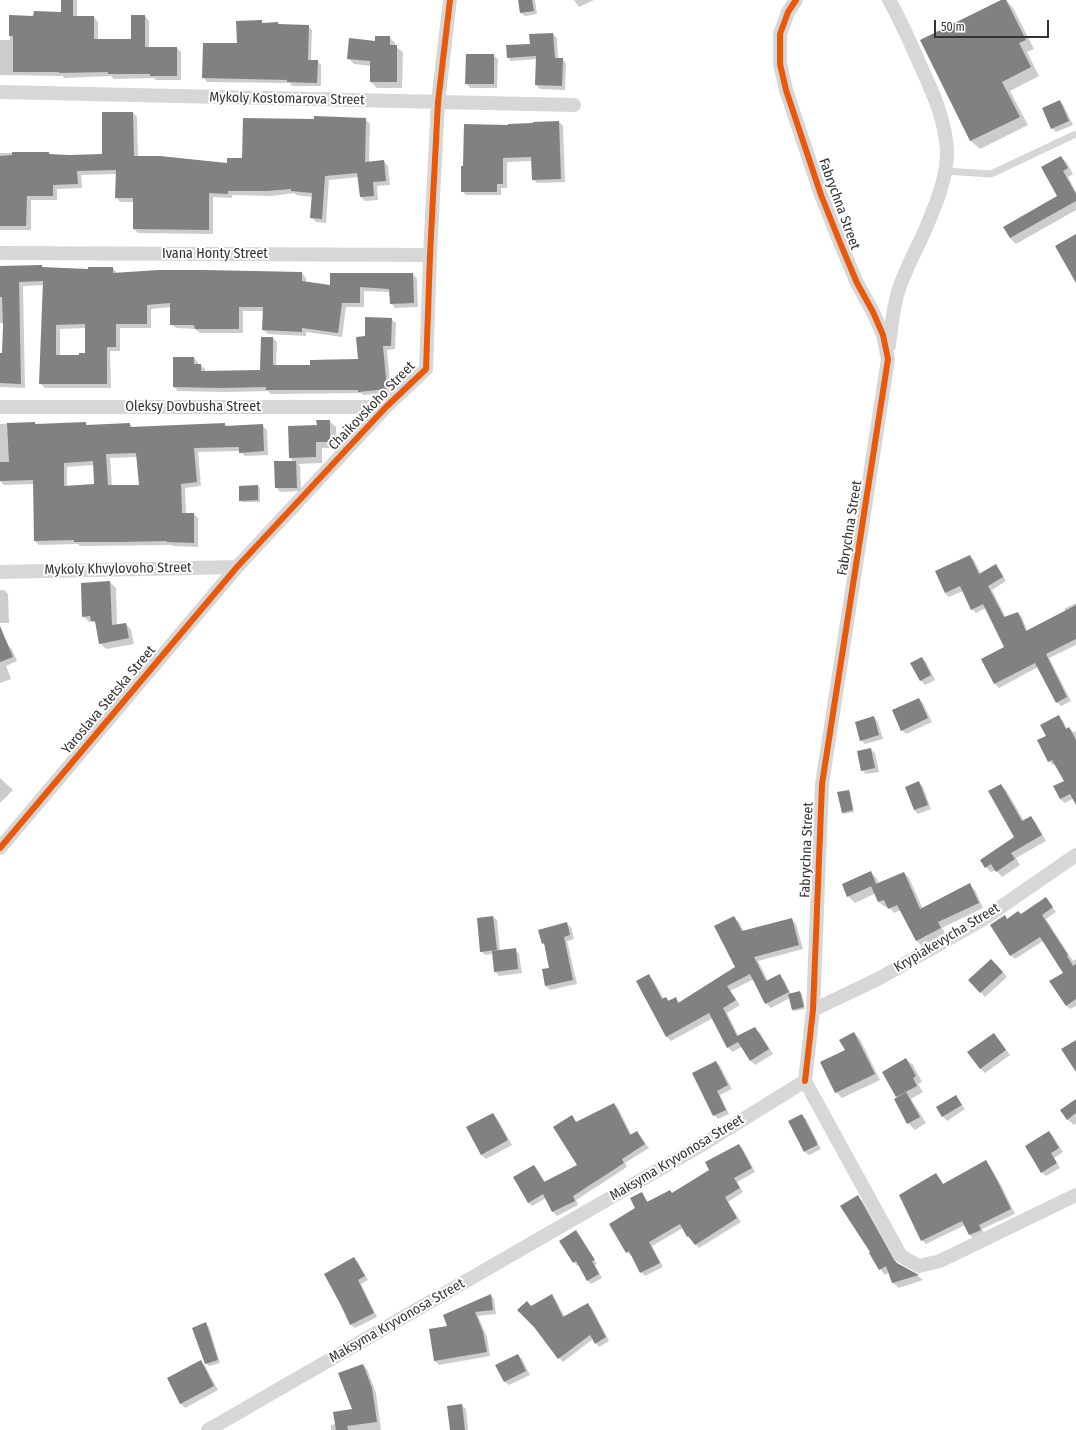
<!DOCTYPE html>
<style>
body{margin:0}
#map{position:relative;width:1076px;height:1430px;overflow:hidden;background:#fff;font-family:"Fira Sans Condensed",sans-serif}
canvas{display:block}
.scale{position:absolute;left:934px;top:20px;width:115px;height:18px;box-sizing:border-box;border:2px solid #333;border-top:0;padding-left:5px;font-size:12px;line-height:14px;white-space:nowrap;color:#333;-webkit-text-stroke:3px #fff;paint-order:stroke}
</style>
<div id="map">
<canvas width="1076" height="1430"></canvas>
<div class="scale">50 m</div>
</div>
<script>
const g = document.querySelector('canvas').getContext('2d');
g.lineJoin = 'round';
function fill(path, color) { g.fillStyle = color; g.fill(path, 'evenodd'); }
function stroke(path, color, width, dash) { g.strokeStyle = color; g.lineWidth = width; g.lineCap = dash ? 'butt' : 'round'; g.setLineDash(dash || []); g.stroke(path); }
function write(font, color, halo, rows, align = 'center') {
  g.font = font + ' "Fira Sans Condensed",sans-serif'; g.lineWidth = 4; g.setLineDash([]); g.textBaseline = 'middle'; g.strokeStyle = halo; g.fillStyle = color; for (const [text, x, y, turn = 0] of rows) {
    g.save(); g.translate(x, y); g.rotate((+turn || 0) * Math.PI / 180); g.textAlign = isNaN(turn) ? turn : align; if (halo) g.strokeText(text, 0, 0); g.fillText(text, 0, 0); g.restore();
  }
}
fill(new Path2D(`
 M62,0h15v17h17l4,5v18h34l13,-24 4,5v27h28l4,4v28h-25l-2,-2 -40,1 -3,-3 -47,2 -1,-2 -63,-1v-35h10v-24l24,1 28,-4z
 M519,0h16l2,14 -12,2 -5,-4z
 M574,0h20l-15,7z
 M1003,0h3l7,8 21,41 -7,3 12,24 -29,15 18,34 -48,24 -9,-8 -49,-100z
 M261,21l3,3 13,-1 2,2 29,1 4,4 -1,31h6l4,4v21h-29l-2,-3 -83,-1 -4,-5z
 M553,34l4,4 1,21h4l4,4 -1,27 -25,-1 -4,-4 1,-26 -26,2 -3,-4z
 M389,37l6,6v3l8,6 -1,36h-25l-6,-6v-16l-17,-2 -6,-6 28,-16z
 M493,55l5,4 -1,29h-27l-4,-5z
 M1060,102l4,4 9,19 -17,7 -4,-4z
 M133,113l4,4 1,40 90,7 137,-45 5,5 -1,39 15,-2 4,5 2,19 -13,1 1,14 -13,1 -4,-4 -2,-20 -30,3 -3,43 -10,-1 -5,-5 1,-20 -16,-2 -2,-2 -22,3 -40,-1v3l-19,-1v37l-75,-1 -4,-4v-27h-14l-4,-5 1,-23 -36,1 1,13 -25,1v11h-26v30h-31v-77h49l2,2h52z
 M559,122l4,4 2,56 -28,1 -4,-4 -1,-18 -25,1v26h-6v7h-35l-4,-4 2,-24z
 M1061,157l6,6 6,11 -5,3 8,15v18l-60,34 -6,-6 -5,-11 53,-30z
 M42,266l2,2 45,2v-2h24l4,5h185l4,5v4l26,4 81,-12 4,5 1,28 -23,1 -4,-5 -1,-11 -26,-1v16h-18l-4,30 -36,-5v4l-38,-2 -5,-4 1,-19h-21v22h-43l-5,-4 -19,-1 -5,-4v-17l-20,2v19h-31v23h-10l1,37h-66l-5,-5 4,-98 -21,1 2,102 -25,-1v-33h3v-31h-3v-56zM86,328v26l-6,2h-20v-27z
 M391,319l5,4 -1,26 -8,1 4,43 -28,2 -2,-2 -90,1 -3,-3 -42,1 -48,-1 -4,-4 20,-29 4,4v3h3l4,4v3l56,-1 12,-33 4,4 -1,24h35l48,-6z
 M329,421l7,6v21h-14v15l-24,1 2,2 1,25 -21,1 -4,-5 18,-25 -4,-5 28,-31z
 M35,423l2,2 48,-2 3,3 42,-2 3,4 91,-4 3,3 35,-2 5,5 1,25 -23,1 -5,-5 -42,1 3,34 -16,2 1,26h8l4,4v29l-26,-1 -1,-1 -91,1 -2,-2 -39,1 -4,-4 -1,-57 -30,1 -4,-4v-57zM138,457l2,29h-28l-2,-28zM94,465l1,20 -28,2v-20z
 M258,486l2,2v14h-18l-2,-2z
 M970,556l4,4 7,14 15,-8 4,4 6,11 -14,9 14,28 12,-5 4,4 5,14 39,-19 -2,-3 12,-6v42l-27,13 22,43 -10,5 -4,-4 -19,-35 -39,21 -4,-4 -13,-24 23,-13 -19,-39 -10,5 -4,-4 -9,-18 -14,6 -4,-4 -9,-21z
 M110,582l6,6 1,38 9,-2 5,6 3,14 -28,5 -6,-6 -3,-18 -3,-3h-5l-6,-6z
 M0,590h4l4,4 1,29h-9z
 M8,645l4,4 5,12 -11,5 5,13 -11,4v-35z
 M921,658l5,4 9,18 -10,5 -4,-4 -10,-18z
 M919,699l4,4 9,19 -26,12 -4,-4z
 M874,717l4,5 5,17 -18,5 -4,-4z
 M1058,717l5,4 4,9 2,-2 4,4 3,-1v66l-11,6 -5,-4 -5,-12 10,-5 -9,-18 -3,1 -4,-4 -2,-25z
 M870,749l5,4 4,19 -13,2 -4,-4z
 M0,778l13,12 -13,13z
 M919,783l4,4 8,22 -13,5 -4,-4z
 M1001,785l5,5 18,31 7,-4 5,6 10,18 -30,17 4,7 -18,12 -6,-7 -5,2 -5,-5 29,-30z
 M848,791l2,1 4,20 -10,2 -2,-2z
 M871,872l6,7 2,5 25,-11 5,5 14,31 46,-24 6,5 8,18 -41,20 3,5 -23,13 -6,-6 -15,-30 -7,3 -6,-7 -3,1 -6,-5 -3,-9 -21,10 -7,-7z
 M1045,898l11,14 -10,7 27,42 3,-2v47l-6,3 -4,-4 -2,-32 -21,-32 -28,18 -4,-4 -7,-39 4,4 13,-5z
 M493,917l4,3 3,31 15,-2 4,5 3,19 -23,3 -4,-5 -2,-17 -8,1 -4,-4z
 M734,917l5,5 5,10 48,-13 4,5 7,25 -45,12 10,20 11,-6 5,5 7,14 9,-2 2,2 3,15 -11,2 -2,-1 -2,-12 -19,10 -5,-5 -12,-24 -24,12 10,14 -13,8 12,24 16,-8 5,4 13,21 -18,11 -4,-4 -9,-14 -10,5 -4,-5 -15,-29 -42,23 -5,-5 -17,-60 4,4 11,19 2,-1 4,4 5,-4 5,5 56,-35z
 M566,923l5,4 3,12 -7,2 10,43 -27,6 -4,-4 4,-17 -5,-24 -2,-2z
 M996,964l11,13 -22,20 -15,-17z
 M854,1033l6,6 20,41 -38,18 -6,-6 10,-41z
 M994,1034l16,21 -25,18 -5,-5z
 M906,1059l7,6 9,17 -4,2 5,8 -12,7 15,24 -11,7 -7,-7 -13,-23 3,-2 -15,-26z
 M716,1062l4,4 12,23 -12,6 9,19 -11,5 -4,-4z
 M955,1096l10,13 -18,12 -10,-13z
 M1076,1100v24l-2,1 -7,-6z
 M614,1104l4,4 14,28 5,-4 12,16 -24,15 2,4 -51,33 2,5 -21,11 -4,-4 -7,-14 -14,8 -4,-4 6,-36 4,4 7,12 34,-17 -7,-49 5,7z
 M493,1114l4,4 15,27 -26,14 -5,-4z
 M802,1115l4,4 12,24 -13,7z
 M1049,1132l4,4 10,16 -9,6 6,10 -14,8 -4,-4z
 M739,1145l4,4 12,23 -18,10 6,10 -15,10 13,20 -42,26 -11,-12 -5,-8 -31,18 11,21 -18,9 -4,-4 -9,-17 -1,1 -4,-4 -17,-27 27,-16 5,-16 6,9 24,-9 38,-23z
 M819,1145l2,4 -12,6 -4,-3z
 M986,1161l4,5 12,21 13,27 -33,15 2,5 -10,5 -4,-4 -5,-10 -39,19 -4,-4 14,-66 8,11z
 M858,1196l5,6 35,63 20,11 5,4 -24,8 -6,-5 -3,-11 -5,3 -5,-6z
 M576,1232l21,32 -2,1 7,13 -11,6 -4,-4 -8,-15 -2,1 -3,-4z
 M354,1258l4,4 10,18 -7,4 16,33 -22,11 -5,-4 -25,-49z
 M490,1295l4,4 2,15 -18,2 9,21 3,19 -51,9 -4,-4 14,-35z
 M551,1296l4,3 10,18 23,-12 4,3 17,33 -10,6 -6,-8 -30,23 -29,-36z
 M206,1324l3,3 11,36 -11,3 -3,-3z
 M518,1355l4,4 8,16 -21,10 -5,-4z
 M201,1362l4,4 13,24 -33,18 -4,-4 -13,-26z
 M363,1365l4,4 9,24 5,37h-50v-5l5,-1 17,-15z
 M461,1405l5,4 2,21h-17z`), '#0003');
fill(new Path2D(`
 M61,0h12v16h21v23h37v-24h14v32h32v29h-27v-2h-42v-2l-49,1v-1h-46v-36h-4v-21l24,1 1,-5 27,1z
 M518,0h14l2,11 -14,2z
 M1001,0h5l20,40 -7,3 12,24 -29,15 18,35 -50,24 -50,-101z
 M262,20v3l16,-1v2l31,1 -1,35h10l-1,23 -30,-1v-2l-85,-2 1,-35h34l-1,-22z
 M553,33l2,25h8l-1,28 -27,-1 1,-29 -29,2 -1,-13 24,-1 -1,-10z
 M375,36h15v9h7v37h-27v-21l-23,-2 2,-21 26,3z
 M466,54h28v30h-29z
 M1060,100l9,21 -18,8 -9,-21z
 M102,112h31l1,44h26l67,7v-5h15l1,-40 71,1v-3l52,2 -1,44 19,-2 2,21 -13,1 1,14 -14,1 -3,-24 -32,3 -3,43 -12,-1 2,-25 -21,-2v-2l-24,2h-39v3l-19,-1v37l-76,-1v-31h-18l1,-28 -39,1 1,13 -25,1v11h-26l-1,30h-26v-70l12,-1v-3h37v2l20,1 33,-1z
 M559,121l2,58 -29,1 -1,-23 -28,1v26h-6v8h-36v-26h2l1,-42 44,1v-1l25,-1v-1z
 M1061,156l7,12 -5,3 13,23v7l-66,37 -7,-11 54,-31 -16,-29z
 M1076,234v49l-21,-37z
 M42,265v2l46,2v-2h25v6l45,-3h46l98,2v9l28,4v-12h83l1,30 -24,1 -1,-15 -29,-2v16h-18l-4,30 -36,-5v4l-40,-2 1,-23h-24v22h-44l-1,-4h-24v-22l-23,2v19h-31v23h-9v37h-68l4,-103 -24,1 2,102 -21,-1v-30h2l1,-27 -1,-29h-2v-31zM85,324v29h-6v2h-23v-30z
 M365,317l27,1 -1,28h-8l4,43 -29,3v-2h-92v-3l-45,1 -48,-1v-30h21v7h7v7l59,-1 1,-33h12v28h37v-5l48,-1 -2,-22 9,-1z
 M316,420h14v22h-14v15l-27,1 -1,-32 29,-1z
 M35,422v2l51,-2v3l44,-2v4l95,-4v3l38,-2 1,27 -25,2v-6l-45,1 3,34 -16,2 1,29h12v30l-27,-1v-1l-47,1h-46v-2l-40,1 -1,-61 -33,1v-19h9l-2,-39zM136,453l3,32h-31l-2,-31zM93,461l1,23 -30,2v-23z
 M274,461h22l1,27h-22z
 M258,485v15l-19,1v-15z
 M970,555l9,19 17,-10 7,13 -15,9 16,31 14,-5 8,19 50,-26v34l-30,15 21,43 -11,6 -21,-40 -41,21 -13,-25 23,-12 -21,-43 -12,6 -11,-24 -15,7 -10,-22z
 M110,581l2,44 14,-2 3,15 -30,6 -4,-23h-4l-1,-5 -8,1 -1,-34z
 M0,626l13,31 -13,5z
 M922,657l9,18 -11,6 -10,-18z
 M919,698l9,20 -27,13 -9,-21z
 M1059,715l7,14 3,-2 7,13v65l-6,-11 -10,5 -7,-13 11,-5 -12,-21 -4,2 -11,-22 9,-4 -6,-11z
 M874,716l5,19 -19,6 -5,-19z
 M871,748l4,20 -14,3 -4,-20z
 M919,781l9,24 -14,5 -9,-23z
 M1001,784l21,37 9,-5 11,19 -31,18 4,6 -19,13 -5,-8 -6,4 -5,-8 34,-23 -26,-46z
 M849,790l4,20 -11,3 -5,-21z
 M871,871l5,13 -29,13 -5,-13z
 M904,872l16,37 50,-26 9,20 -41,19 3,6 -25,13 -19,-36 -9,4 -4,-9 -6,2 -7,-16z
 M1046,897l7,10 -11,8 26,40 -1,1 6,10 3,-2v35l-10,7 -17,-25 14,-8 -23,-36 -30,19 -20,-31 15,-10 2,4 11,-8 3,3z
 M493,916l4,34 -17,2 -3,-34z
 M734,916l8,15 50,-13 7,27 -45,12 12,24 14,-7 9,18 -24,12 -15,-30 -23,12 9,14 -13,8 14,28 18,-9 14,22 -19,12 -12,-19 -11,6 -18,-35 -43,24 -30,-56 13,-7 13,25 4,-2 2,4 8,-4 2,6 57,-36 -21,-41z
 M567,922l3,13 -6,2 9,43 -28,6 -3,-17 7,-1 -5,-25 -2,1 -4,-14z
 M516,948l2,21 -24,3 -2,-21z
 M991,959l12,13 -23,21 -12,-13z
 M800,991l4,16 -12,3 -4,-16z
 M854,1032l21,42 -40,19 -15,-31 25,-12 -6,-10z
 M994,1033l12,17 -26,19 -13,-17z
 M1076,1040v32l-15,-23z
 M906,1058l10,18 -3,2 4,8 -21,11 -14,-25z
 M716,1061l12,24 -11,6 9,19 -13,6 -21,-43z
 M906,1092l14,25 -13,7 -13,-25z
 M956,1095l6,10 -20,12 -6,-10z
 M1076,1099v14l-9,7 -7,-10z
 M614,1103l16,32 7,-4 8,13 -23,15 2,4 -51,33 2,5 -23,11 -9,-18 -15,9 -15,-26 21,-12 10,17 33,-17 -24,-38 19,-12 4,7z
 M493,1113l15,27 -27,15 -15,-28z
 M802,1114l16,31 -14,7 -16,-31z
 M1049,1131l10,17 -8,5 6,10 -16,10 -16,-27z
 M739,1144l13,24 -18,10 6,10 -15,9 12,21 -42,27 -7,-9 -1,1 -7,-13 -31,18 11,21 -20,10 -11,-22 -3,2 -17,-29 26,-16 -5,-10 12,-6 5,10 23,-12 2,3 37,-23 -4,-8z
 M986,1160l12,22 13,27 -32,16 2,5 -12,5 -7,-14 -41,20 -22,-46 37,-22 7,11z
 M858,1195l36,65 3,3 22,12 -27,8 -6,-17 -7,4 -10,-17 1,-1 -30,-46z
 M576,1230l19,30 -3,1 7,13 -12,7 -11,-20 -3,2 -14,-22z
 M354,1257l11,19 -7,4 16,33 -24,12 -9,-20 -17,-31z
 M491,1294l2,16 -18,2 8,20 4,20 -53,9 -5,-32 18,-3 -4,-11z
 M552,1294l11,23 25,-14 18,34 -11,7 -5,-9 -32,24 -24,-32 -17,-17 10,-9 4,5z
 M206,1322l12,38 -13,4 -13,-36z
 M518,1354l8,17 -22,11 -9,-17z
 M201,1360l13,26 -34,18 -13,-26z
 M363,1364l9,24 5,34 -30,4 1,4h-12l-3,-18 19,-3 -14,-36z
 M462,1404l3,26h-15l-3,-24z`), '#818181');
stroke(new Path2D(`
 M945,171l46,3 85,-40`), '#d7d7d7', 7);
stroke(new Path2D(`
 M796,0l-8,12 -8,22v30l6,26 35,105 20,50 16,38 16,29 10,23 5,24 -66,425 -9,226 -8,71
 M0,92l574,13
 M0,253l430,2
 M889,346c2,-19 4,-36 9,-54 7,-23 19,-43 28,-64 10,-24 21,-50 21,-76 -1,-33 -16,-63 -29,-92 -9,-20 -18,-41 -29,-60
 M0,407h386
 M0,572l237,-5
 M0,848l237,-281 149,-160 40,-38 4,-114 8,-153 12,-102
 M813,1010l65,-31 104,-59 94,-65
 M805,1081l96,175 18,10 21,-5 136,-66
 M208,1430l492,-284 105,-65`), '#d7d7d7', 14);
stroke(new Path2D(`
 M796,0l-8,12 -8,22v30l6,26 35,105 20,50 16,38 16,29 10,23 5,24 -66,425 -9,226 -8,71
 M0,848l237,-281 149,-160 40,-38 4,-114 8,-153 12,-102`), '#e8590c', 6);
write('14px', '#333', '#fff', [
 ["Mykoly Kostomarova Street",287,99,1],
 ["Fabrychna Street",839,204,70],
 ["Ivana Honty Street",215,254],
 ["Chaikovskoho Street",372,406,-46],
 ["Oleksy Dovbusha Street",193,407],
 ["Fabrychna Street",850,528,-81],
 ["Mykoly Khvylovoho Street",118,569,-1],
 ["Yaroslava Stetska Street",109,700,-50],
 ["Fabrychna Street",807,850,-88],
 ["Krypiakevycha Street",947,938,-31],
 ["Maksyma Kryvonosa Street",677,1158,-31],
 ["Maksyma Kryvonosa Street",397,1321,-30]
]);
</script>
